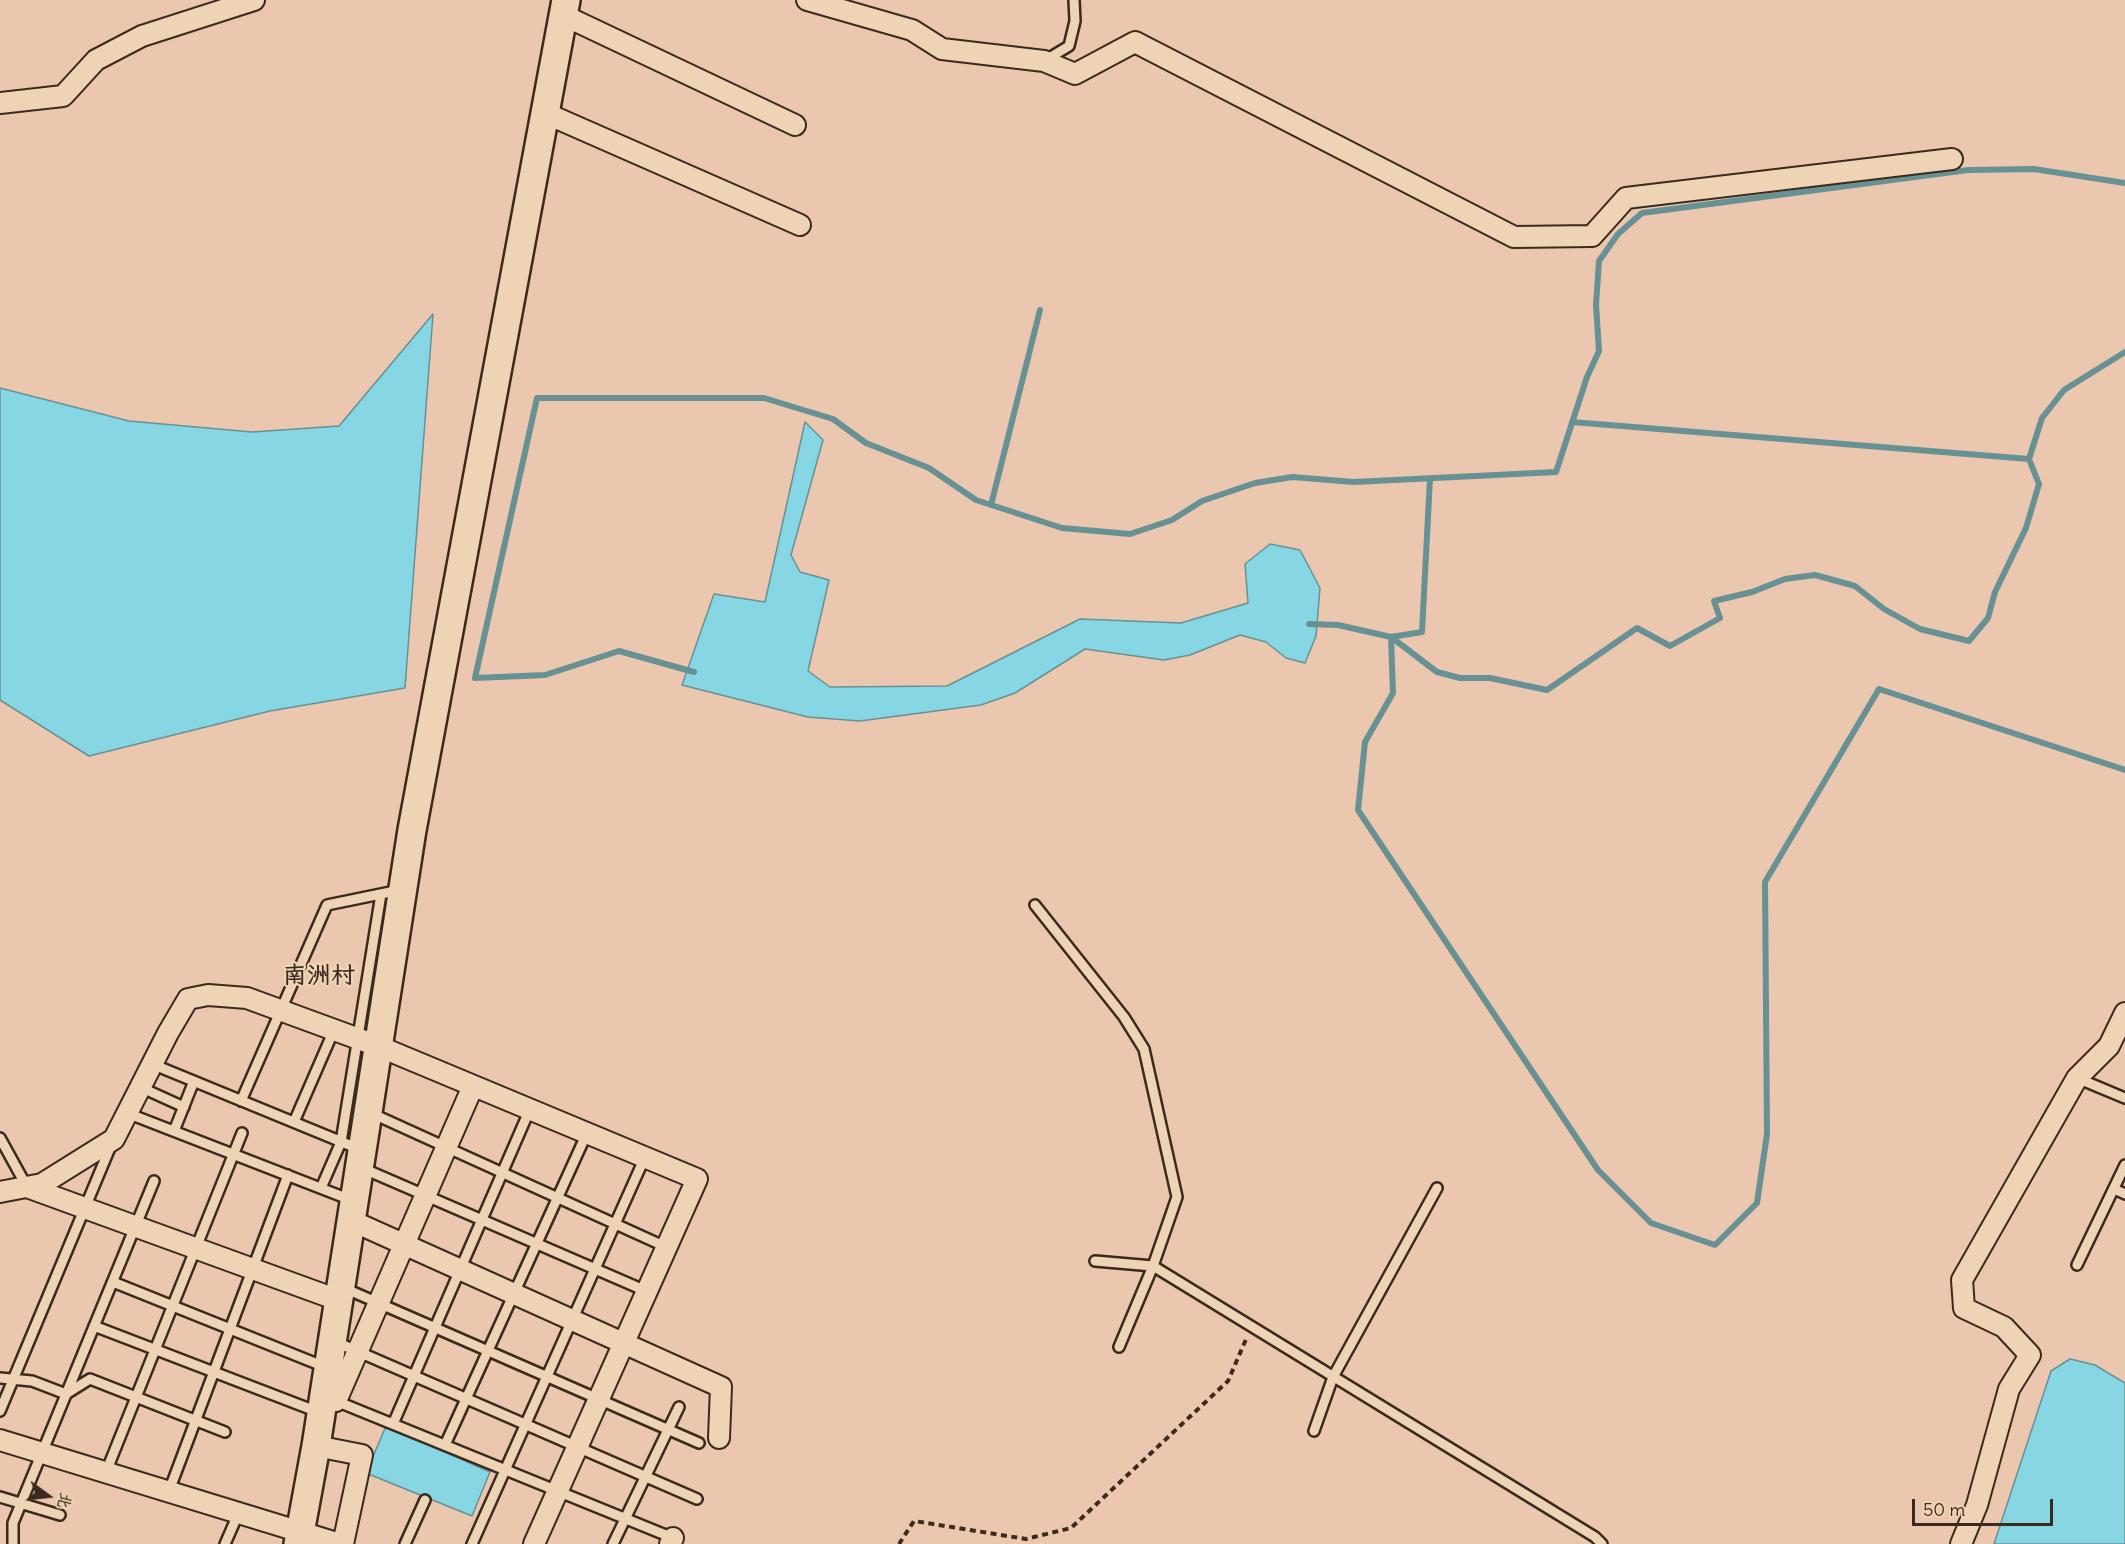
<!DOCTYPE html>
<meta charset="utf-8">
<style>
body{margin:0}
#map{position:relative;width:2125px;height:1544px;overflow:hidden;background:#ebc7b0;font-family:Delius,"LXGW WenKai TC",sans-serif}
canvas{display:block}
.north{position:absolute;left:18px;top:1466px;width:60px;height:60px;-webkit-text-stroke:4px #eed3b5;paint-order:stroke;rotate:105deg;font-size:16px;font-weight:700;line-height:24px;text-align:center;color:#3b2a1e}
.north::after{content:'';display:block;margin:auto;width:21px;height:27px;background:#3b2a1e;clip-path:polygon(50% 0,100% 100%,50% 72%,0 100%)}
.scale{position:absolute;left:1912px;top:1499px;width:141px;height:27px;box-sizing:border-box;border:3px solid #3b2a1e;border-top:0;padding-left:8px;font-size:18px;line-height:21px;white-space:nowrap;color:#3b2a1e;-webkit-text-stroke:4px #eed3b5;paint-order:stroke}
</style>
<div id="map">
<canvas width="2125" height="1544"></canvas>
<div class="north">北</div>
<div class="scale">50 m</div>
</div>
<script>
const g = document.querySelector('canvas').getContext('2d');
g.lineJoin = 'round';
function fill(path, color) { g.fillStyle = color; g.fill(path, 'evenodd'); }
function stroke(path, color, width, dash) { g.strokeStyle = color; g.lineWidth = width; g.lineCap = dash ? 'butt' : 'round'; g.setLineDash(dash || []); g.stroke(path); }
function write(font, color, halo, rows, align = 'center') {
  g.font = font + ' Delius,"LXGW WenKai TC",sans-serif'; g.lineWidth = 4.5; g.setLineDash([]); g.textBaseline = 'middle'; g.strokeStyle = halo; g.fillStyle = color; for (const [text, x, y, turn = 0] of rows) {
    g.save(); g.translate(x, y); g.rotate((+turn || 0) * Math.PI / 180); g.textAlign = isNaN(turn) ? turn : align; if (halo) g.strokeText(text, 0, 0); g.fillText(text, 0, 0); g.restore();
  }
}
const water = new Path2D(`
 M433,314l-28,374 -135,23 -181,45 -89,-56v-312l129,33 123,11 87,-6z
 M805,422l18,18 -32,115 9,17 29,8 -21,91 22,16 117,-1 133,-67 101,4 67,-20 -3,-39 25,-20 30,6 20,38 -4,48 -11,27 -19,-5 -20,-16 -26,-7 -50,20 -26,5 -79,-11 -70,44 -34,12 -121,16 -52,-4 -126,-32 32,-91 51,8z
 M2070,1359l25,6 30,18v161h-131l57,-173z
 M386,1426l104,46 -18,44 -106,-43z`);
fill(water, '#86d6e3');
stroke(water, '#689194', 1.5);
stroke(new Path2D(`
 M1572,422l457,37
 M1430,478l-8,154 -31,5 46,35 23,6h30l57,12 90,-62 33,18 50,-28 -6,-17 38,-9 33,-13 30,-4 40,11 29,23 36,20 49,12 19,-23 7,-26 31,-64 13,-44 -10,-25 13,-41 22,-28 61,-38
 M991,505l49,-195
 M1309,624l29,1 53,12 2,56 -28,49 -7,68 240,360 53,53 64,22 42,-42 10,-69 -2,-252 114,-193 246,81
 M694,672l-75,-21 -74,24 -70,3 62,-280h227l69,21 33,24 63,25 47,32 86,28 68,6 42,-14 30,-19 53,-18 37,-6 62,5 202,-10 31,-95 12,-26 -3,-46 3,-44 19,-27 24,-21 326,-43 66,-1 91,14`), '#689194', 6);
const lane = new Path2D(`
 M1044,61l25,-15 6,-25 -1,-21
 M1035,905l89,112 20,32 33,148 -24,69 442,271 7,7
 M152,1064l207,85
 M2077,1078l48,20
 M140,1087l44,20
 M241,1101l86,-196 73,-15
 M127,1113l224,87
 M371,1113l295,134
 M294,1122l40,-92
 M174,1131l20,-50
 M0,1138l27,49
 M362,1168l284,123
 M321,1188l20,-46 40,-248
 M2114,1189l11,5
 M1095,1261l58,5 -34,81
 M2077,1265l48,-100
 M113,1282l212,85
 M344,1288l355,155
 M94,1326l224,86
 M336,1342l361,157
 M0,1378l32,3 34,13 24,-15 135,53
 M336,1401l337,137
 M0,1411l112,-268
 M393,1424l137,-315
 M1314,1431l19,-54 104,-189
 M445,1445l142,-312
 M106,1472l136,-339
 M169,1491l119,-316
 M0,1497l60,18
 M13,1544v-21l141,-342
 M225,1544l14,-32
 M405,1544l20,-44
 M472,1544l173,-387
 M613,1544l66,-137`);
const street = new Path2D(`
 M807,0l105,30 30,19 102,12 31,13 60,-32 379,195 78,-1 34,-38 326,-39
 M563,15l232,110
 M0,103l63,-7 33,-36 46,-24 112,-36
 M545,113l255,112
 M27,1187l311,113
 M0,1192l42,-8 72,-45 54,-106 20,-34 20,-4 39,3 131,48 319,133 -163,365
 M350,1220l371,167 -2,51
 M336,1401l137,-315
 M0,1440l340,104
 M316,1446l46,9 -19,89
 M670,1544l3,-6
 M1961,1544l16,-39 32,-116 21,-34 -26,-28 -40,-19 -2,-28 115,-202 32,-32 16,-33`);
const secondary = new Path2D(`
 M298,1544l18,-98 96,-616 154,-830`);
stroke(lane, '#3b2a1e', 14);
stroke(street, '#3b2a1e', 24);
stroke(secondary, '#3b2a1e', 32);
stroke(new Path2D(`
 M899,1544l15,-23 112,18 45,-11 157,-147 19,-44`), '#3b2a1e', 4, [6, 4.5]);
stroke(lane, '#eed3b5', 9);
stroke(street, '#eed3b5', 20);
stroke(secondary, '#eed3b5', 27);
write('bold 24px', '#3b2a1e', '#eed3b5', [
 ["南洲村",319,976]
]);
</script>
